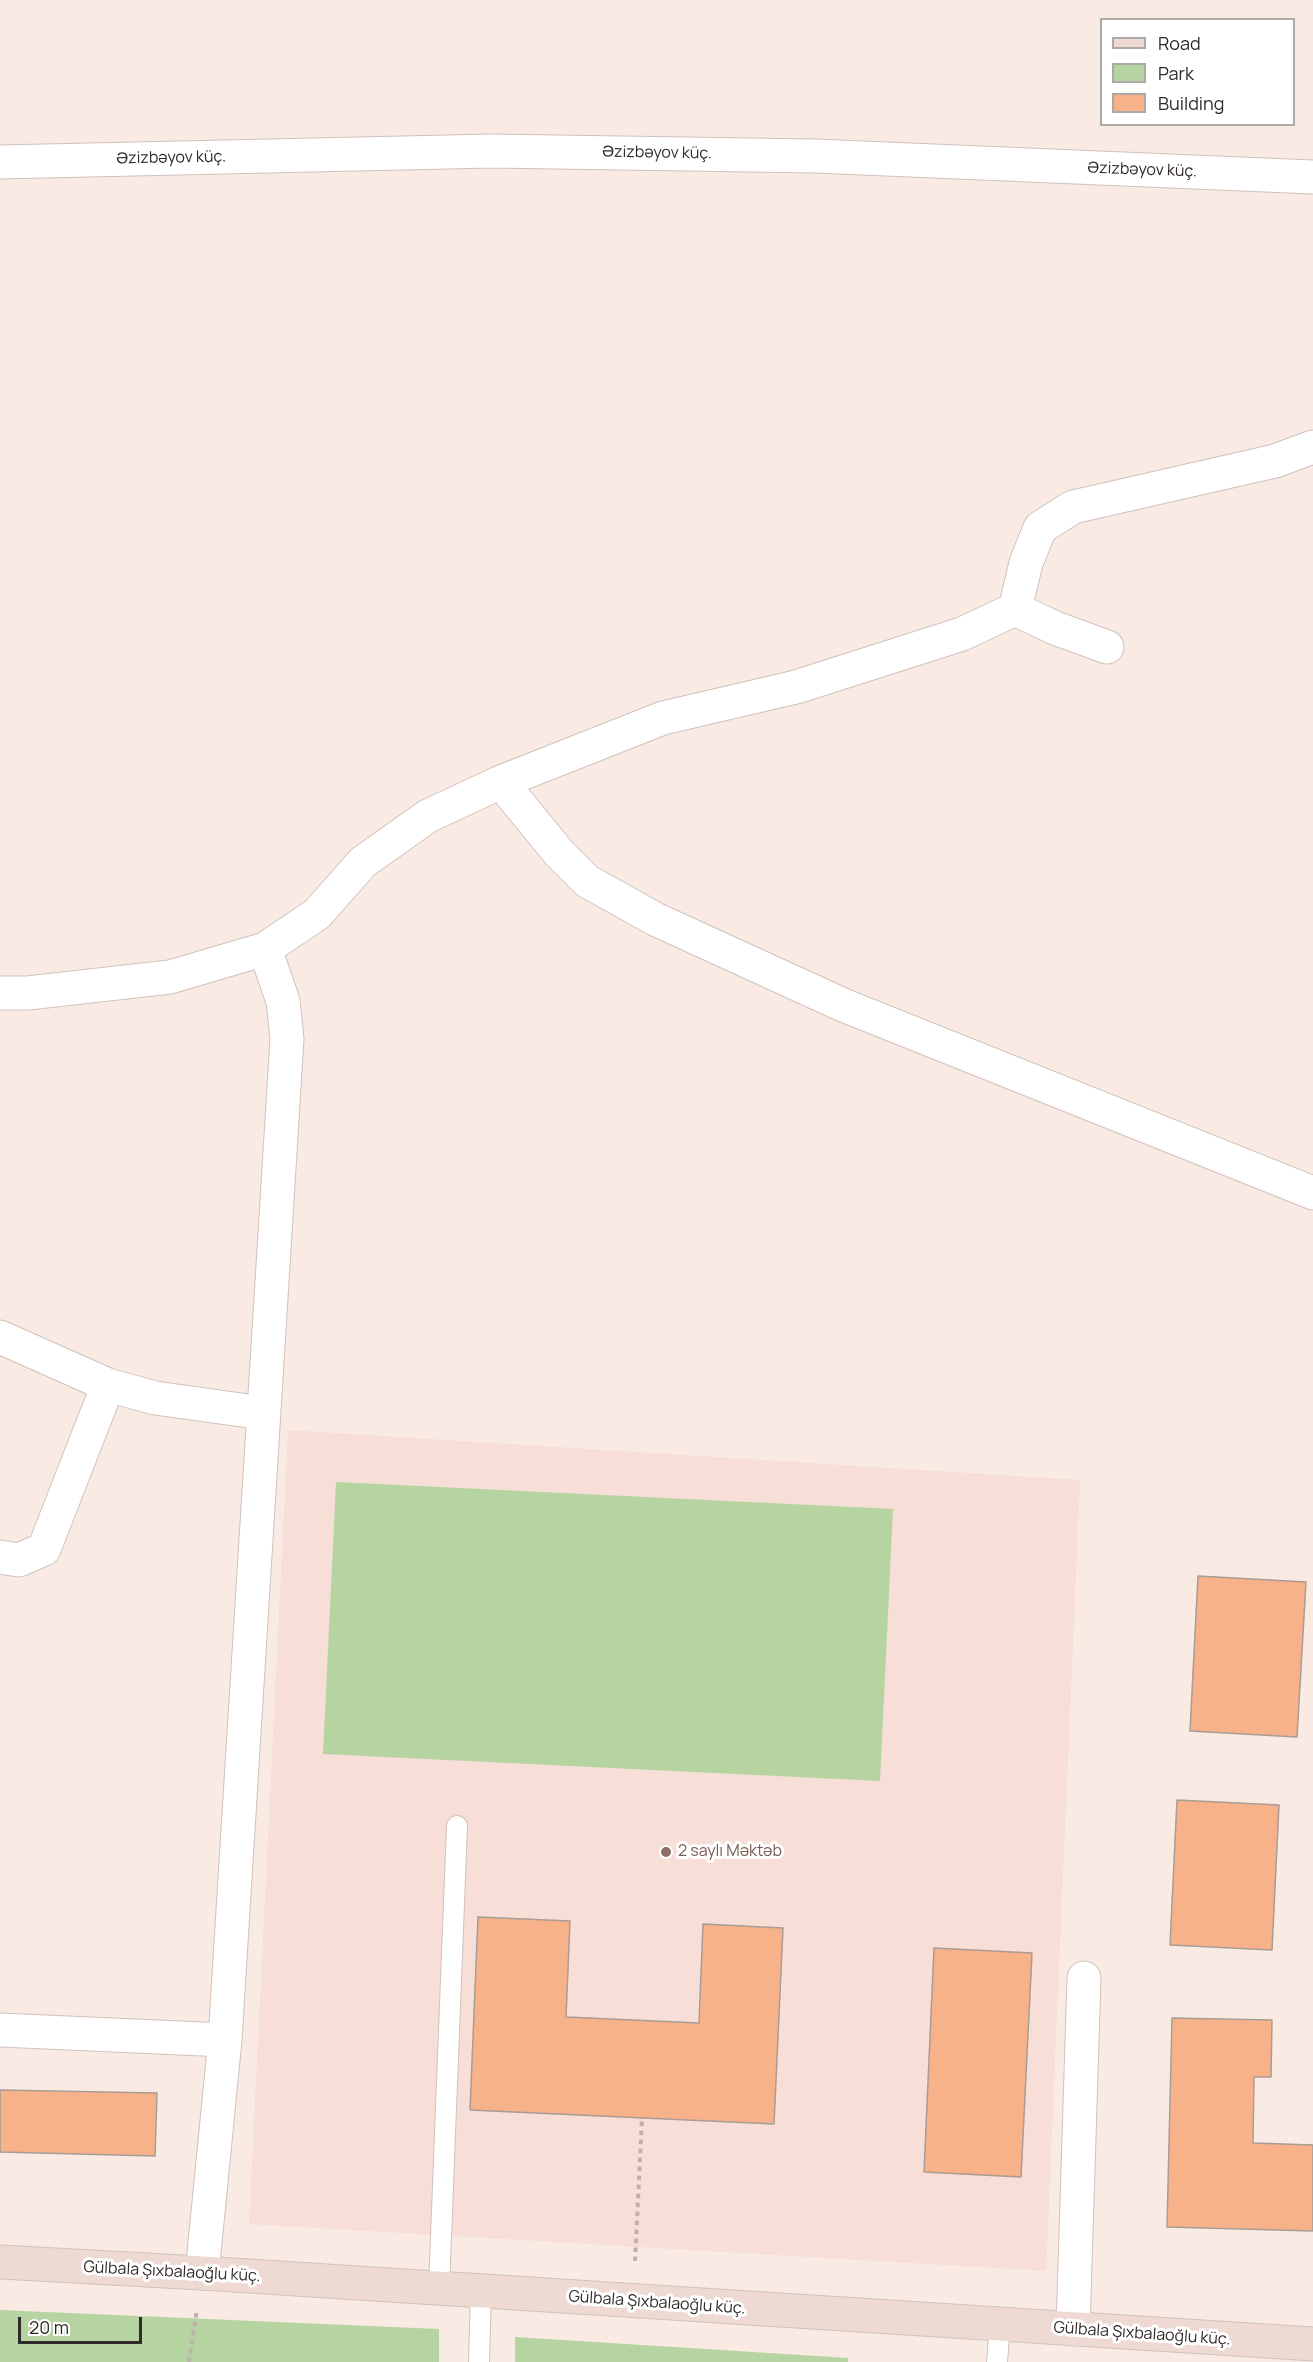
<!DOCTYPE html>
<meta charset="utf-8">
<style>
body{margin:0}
#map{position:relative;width:1313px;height:2362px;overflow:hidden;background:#f9ebe4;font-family:Manrope,sans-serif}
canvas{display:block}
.legend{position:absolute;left:1100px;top:18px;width:195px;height:108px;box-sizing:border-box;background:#fff;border:2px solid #acaaa9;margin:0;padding:8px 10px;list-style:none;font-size:18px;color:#2f2a27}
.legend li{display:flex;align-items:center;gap:12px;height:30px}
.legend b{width:30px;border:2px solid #acaaa9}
.scale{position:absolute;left:18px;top:2317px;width:124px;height:27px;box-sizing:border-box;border:3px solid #2f2a27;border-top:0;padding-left:8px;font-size:18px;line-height:21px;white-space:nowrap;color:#2f2a27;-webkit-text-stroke:4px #fff;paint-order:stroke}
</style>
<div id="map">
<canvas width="1313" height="2362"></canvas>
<ul class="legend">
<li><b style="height:8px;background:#efdad3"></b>Road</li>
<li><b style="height:16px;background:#b5d4a2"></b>Park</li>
<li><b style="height:16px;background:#f8b28a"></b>Building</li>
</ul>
<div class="scale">20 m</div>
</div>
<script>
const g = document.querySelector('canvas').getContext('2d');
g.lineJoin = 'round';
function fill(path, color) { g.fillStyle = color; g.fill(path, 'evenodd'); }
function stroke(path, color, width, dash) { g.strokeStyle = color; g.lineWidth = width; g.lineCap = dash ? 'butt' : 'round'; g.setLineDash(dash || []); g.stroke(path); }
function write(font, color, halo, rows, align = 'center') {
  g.font = font + ' Manrope,sans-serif'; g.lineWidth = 6; g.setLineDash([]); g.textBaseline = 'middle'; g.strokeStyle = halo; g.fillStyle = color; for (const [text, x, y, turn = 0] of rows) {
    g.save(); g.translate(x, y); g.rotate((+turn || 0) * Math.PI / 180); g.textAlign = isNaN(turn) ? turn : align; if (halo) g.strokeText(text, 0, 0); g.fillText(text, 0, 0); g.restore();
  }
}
fill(new Path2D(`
 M288,1430l792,50 -34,791 -797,-47z`), '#f7ded6');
fill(new Path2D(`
 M336,1482l557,27 -13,272 -557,-27z
 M0,2310l439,19v33h-439z
 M515,2337l333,21v4h-333z`), '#b5d4a2');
const building = new Path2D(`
 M1198,1576l108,6 -9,155 -107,-6z
 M1177,1800l102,5 -7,145 -102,-5z
 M478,1917l92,4 -4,96 133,6 4,-99 80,4 -9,196 -304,-14z
 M934,1948l98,5 -11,224 -97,-5z
 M1172,2018l100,2 -1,57h-17l-1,66 60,2v86l-146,-4z
 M0,2090l157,3 -2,63 -155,-4z`);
fill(building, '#f8b28a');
stroke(building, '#a89c95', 1.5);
const lane = new Path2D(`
 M439,2288l18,-462
 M479,2362l2,-71
 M997,2362l3,-37`);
const street = new Path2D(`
 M0,162l492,-11 323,5 498,21
 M1015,609l40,19 52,19
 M501,782l58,71 28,28 68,38 188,86 470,188
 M0,993h28l142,-16 95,-28 52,-35 46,-52 65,-46 73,-34 162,-64 133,-31 166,-53 53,-25 11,-46 14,-35 33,-21 202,-46 38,-14
 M0,1337l108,48 47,13 108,15
 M0,1557l19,3 25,-11 64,-164
 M0,2030l225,10
 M202,2273l23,-233 62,-1001 -4,-38 -18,-52
 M1073,2329l11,-351`);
const secondary = new Path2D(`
 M0,2262l202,11 1111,71`);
stroke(lane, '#d0c2bb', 22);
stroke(street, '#d0c2bb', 35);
stroke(secondary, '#d0c2bb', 35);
stroke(new Path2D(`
 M635,2261l7,-143
 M189,2362l8,-53`), '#bcb1ab', 4, [4.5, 4.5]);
stroke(lane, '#fff', 20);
stroke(street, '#fff', 33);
stroke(secondary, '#efdad3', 33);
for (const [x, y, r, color] of [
 [666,1852,6,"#8d6e63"]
]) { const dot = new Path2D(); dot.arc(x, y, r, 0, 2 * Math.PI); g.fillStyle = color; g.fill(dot); stroke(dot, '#fff', 2); }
write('16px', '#2f2a27', '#fff', [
 ["Əzizbəyov küç.",657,153,1],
 ["Əzizbəyov küç.",171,158,-1],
 ["Əzizbəyov küç.",1142,170,2],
 ["Gülbala Şıxbalaoğlu küç.",172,2272,3],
 ["Gülbala Şıxbalaoğlu küç.",657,2303,4],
 ["Gülbala Şıxbalaoğlu küç.",1142,2334,4]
]);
write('16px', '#785e54', '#fff', [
 ["2 saylı Məktəb",678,1852]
], 'left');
</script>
